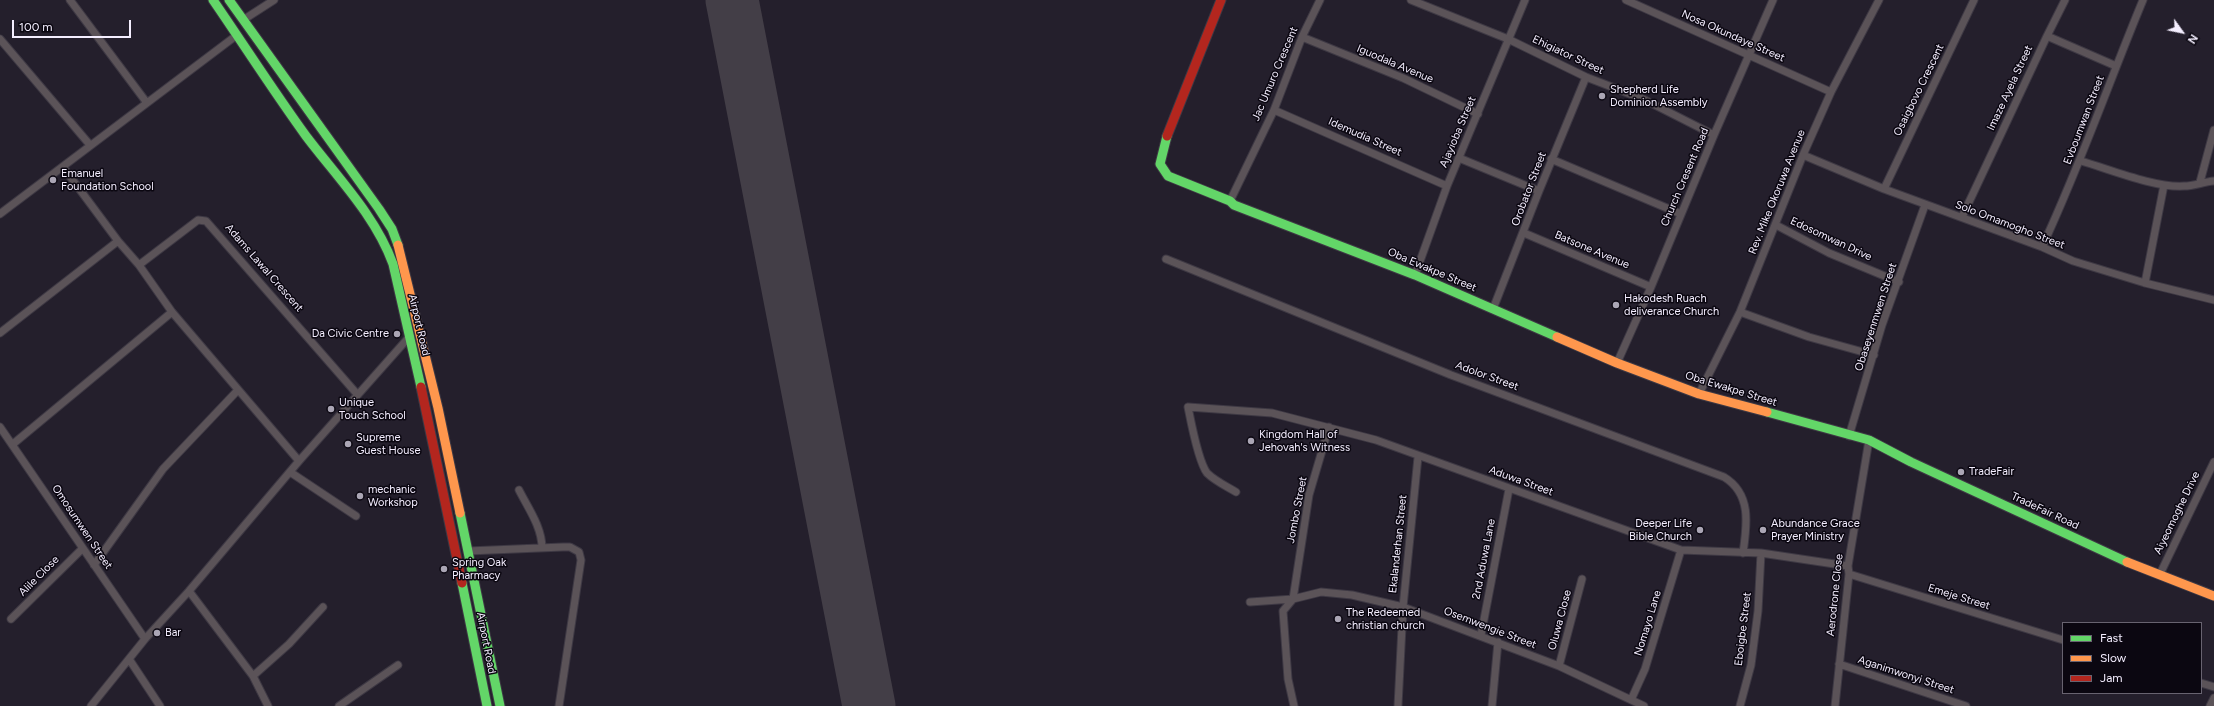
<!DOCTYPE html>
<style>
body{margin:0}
#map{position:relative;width:2214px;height:706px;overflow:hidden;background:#241f2c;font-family:Figtree,sans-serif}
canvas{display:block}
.legend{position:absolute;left:2062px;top:622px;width:140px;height:72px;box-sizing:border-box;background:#0b0711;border:1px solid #686370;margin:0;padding:5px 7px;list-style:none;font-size:12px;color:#f4eeff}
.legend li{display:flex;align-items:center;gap:8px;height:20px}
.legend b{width:20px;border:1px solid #686370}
.north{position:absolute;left:2162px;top:12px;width:40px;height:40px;-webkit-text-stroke:3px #0b0711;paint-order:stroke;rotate:123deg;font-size:11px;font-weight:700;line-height:16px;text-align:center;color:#f4eeff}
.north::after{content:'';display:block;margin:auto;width:14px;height:18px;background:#f4eeff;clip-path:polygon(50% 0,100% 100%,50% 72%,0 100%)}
.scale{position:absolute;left:12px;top:20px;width:119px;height:18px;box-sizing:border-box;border:2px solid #f4eeff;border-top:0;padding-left:5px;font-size:12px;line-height:14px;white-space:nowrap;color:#f4eeff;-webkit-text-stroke:3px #0b0711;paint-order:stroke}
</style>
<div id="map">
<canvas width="2214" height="706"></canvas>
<ul class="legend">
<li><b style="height:5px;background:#63d668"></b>Fast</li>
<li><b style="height:5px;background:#ff974d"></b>Slow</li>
<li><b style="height:5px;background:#b3261e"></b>Jam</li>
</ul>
<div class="north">N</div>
<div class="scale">100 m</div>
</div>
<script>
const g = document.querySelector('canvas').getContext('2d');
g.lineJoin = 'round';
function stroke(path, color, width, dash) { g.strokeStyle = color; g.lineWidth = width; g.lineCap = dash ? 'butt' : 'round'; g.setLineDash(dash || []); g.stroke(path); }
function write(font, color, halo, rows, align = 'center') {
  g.font = font + ' Figtree,sans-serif'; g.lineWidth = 3; g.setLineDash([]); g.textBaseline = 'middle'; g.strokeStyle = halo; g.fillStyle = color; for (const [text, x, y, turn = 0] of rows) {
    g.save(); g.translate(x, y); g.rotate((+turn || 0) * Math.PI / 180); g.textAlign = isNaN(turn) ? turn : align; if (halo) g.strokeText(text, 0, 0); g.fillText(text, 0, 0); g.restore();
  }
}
stroke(new Path2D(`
 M732,0l137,706`), '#433e47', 53);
const street = new Path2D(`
 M70,0l77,103
 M1411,0l97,39 78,38 57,22 71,36
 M1626,0l205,92
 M243,20l31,-20
 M2047,36l18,-36
 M1302,37l101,41 75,36
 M0,39l90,106
 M1274,110l173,76
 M1803,155l81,34 158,58 31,14 72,22 69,17
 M1459,158l80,33
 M1551,159l130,55
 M2081,161c28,8 74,27 103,25 10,0 19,-4 30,-5
 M63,167l55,74 21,24 33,47 127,149
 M2200,182l14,-52
 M1884,189l90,-189
 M1230,201l44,-91 28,-73 18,-37
 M0,214l237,-179
 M1962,217l85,-181 69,30
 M1776,225l53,28 70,29
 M1524,233l127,54
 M2042,247c38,-81 67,-165 101,-247
 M1166,259l285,116 273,102c28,17 23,48 19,76
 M139,265l59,-45 8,1 151,173
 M1415,275l32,-89 78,-186
 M2145,283l19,-98
 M1493,309l46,-118 47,-114
 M1740,312l69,25 65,18
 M0,333l118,-92
 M1617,363l34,-76 63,-152 59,-135
 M1699,394l41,-82 63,-157 28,-63 48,-92
 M0,427l145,212
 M1849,436l33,-111 43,-120
 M13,444l159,-132
 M290,472l66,44
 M519,490c9,18 23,37 23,58
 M1236,492c-10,-6 -21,-11 -29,-19 -9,-12 -16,-51 -19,-66l84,6 104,27 305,110 80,3 87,13
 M468,551l95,-4h7l9,5 2,8 -22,146
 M94,565l69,-96 75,-79
 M1849,574l214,66
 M2160,574l54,-112
 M189,591l64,85 15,30
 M1250,602l43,-3 28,-7 31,3 51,12 156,59 85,40
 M11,619l71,-70
 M1481,635l28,-146
 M129,659l31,47
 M1839,664l127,42
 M1559,666l23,-87
 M253,676l36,-32 34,-37
 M2201,683l13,4
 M1631,700l14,-31 36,-119
 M91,706l54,-67 44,-48 110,-130 111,-125
 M339,706l59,-41
 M1294,706l-6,-27 -5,-68 10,-12 16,-104 20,-68
 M1398,706l5,-99 15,-150
 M1492,706l6,-64
 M1740,706l11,-41 7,-54 3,-58
 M1835,706l14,-132 -1,-8 21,-126
 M2210,706l4,-8`);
const fast = new Path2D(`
 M213,0c31,45 61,92 93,136 31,41 69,79 87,128l28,123
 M229,0l150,209 13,20 6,16
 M1167,136l-7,28 8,12 62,25 4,4 181,70 142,62
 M1767,412l102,28 42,22 216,100
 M460,513l40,193
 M462,583l25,123`);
const slow = new Path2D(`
 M398,245l40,163 22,105
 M1557,337l60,26 82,31 68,18
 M2127,562l87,34`);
const jam = new Path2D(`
 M1167,136l54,-136
 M421,387l41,196`);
stroke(street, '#3e3944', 9);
stroke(fast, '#3e3944', 11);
stroke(slow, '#3e3944', 11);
stroke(jam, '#3e3944', 11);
stroke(street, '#5b5358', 7);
stroke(fast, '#63d668', 9);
stroke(slow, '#ff974d', 9);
stroke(jam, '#b3261e', 9);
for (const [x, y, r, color] of [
 [1602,96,4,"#aba6b5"],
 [53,180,4,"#aba6b5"],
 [1616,305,4,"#aba6b5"],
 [397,334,4,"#aba6b5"],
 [331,409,4,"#aba6b5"],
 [1251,441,4,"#aba6b5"],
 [348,444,4,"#aba6b5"],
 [1961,472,4,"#aba6b5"],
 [360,496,4,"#aba6b5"],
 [1700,530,4,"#aba6b5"],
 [1763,530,4,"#aba6b5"],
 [444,569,4,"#aba6b5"],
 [1338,619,4,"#aba6b5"],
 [157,633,4,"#aba6b5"]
]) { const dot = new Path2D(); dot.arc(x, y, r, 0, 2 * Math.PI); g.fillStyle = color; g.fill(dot); stroke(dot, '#0b0711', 1.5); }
write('11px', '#f4eeff', '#0b0711', [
 ["Nosa Okundaye Street",1733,36,24],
 ["Ehigiator Street",1568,55,25],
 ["Iguodala Avenue",1395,64,23],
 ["Jac Umuro Crescent",1275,74,-67],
 ["Imaze Ayela Street",2010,88,-65],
 ["Osaigbovo Crescent",1919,90,-64],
 ["Evboumwan Street",2084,120,-69],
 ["Ajayioba Street",1458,132,-67],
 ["Idemudia Street",1365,137,24],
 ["Church Cresent Road",1685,177,-67],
 ["Orobator Street",1529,189,-69],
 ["Rev. Mike Okoruwa Avenue",1777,192,-68],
 ["Solo Omamogho Street",2010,225,21],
 ["Edosomwan Drive",1831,239,25],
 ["Batsone Avenue",1592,250,23],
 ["Adams Lawal Crescent",264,268,49],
 ["Oba Ewakpe Street",1432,270,23],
 ["Obaseyenmwen Street",1876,317,-72],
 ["Airport Road",419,325,77],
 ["Adolor Street",1487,376,20],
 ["Oba Ewakpe Street",1731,389,17],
 ["Aduwa Street",1521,481,20],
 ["Jombo Street",1297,510,-79],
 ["TradeFair Road",2045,511,25],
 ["Aiyeomoghe Drive",2177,513,-64],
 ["Omosumwen Street",82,527,56],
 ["Ekalanderhan Street",1398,544,-84],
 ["2nd Aduwa Lane",1484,559,-79],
 ["Alile Close",39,576,-45],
 ["Aerodrone Close",1835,595,-84],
 ["Emeje Street",1959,597,17],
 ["Oluwa Close",1560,620,-75],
 ["Nomayo Lane",1648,623,-73],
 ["Osemwengie Street",1490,628,21],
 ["Eboigbe Street",1743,629,-83],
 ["Airport Road",486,643,79],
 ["Aganimwonyi Street",1906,675,18]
]);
write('11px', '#f4eeff', '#0b0711', [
 ["Shepherd Life",1610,90],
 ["Dominion Assembly",1610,103],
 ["Emanuel",61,174],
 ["Foundation School",61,187],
 ["Hakodesh Ruach",1624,299],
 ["deliverance Church",1624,312],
 ["Da Civic Centre",389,334,"right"],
 ["Unique",339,403],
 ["Touch School",339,416],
 ["Kingdom Hall of",1259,435],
 ["Jehovah's Witness",1259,448],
 ["Supreme",356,438],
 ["Guest House",356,451],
 ["TradeFair",1969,472],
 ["mechanic",368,490],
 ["Workshop",368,503],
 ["Deeper Life",1692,524,"right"],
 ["Bible Church",1692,537,"right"],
 ["Abundance Grace",1771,524],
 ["Prayer Ministry",1771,537],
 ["Spring Oak",452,563],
 ["Pharmacy",452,576],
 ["The Redeemed",1346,613],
 ["christian church",1346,626],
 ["Bar",165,633]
], 'left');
</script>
